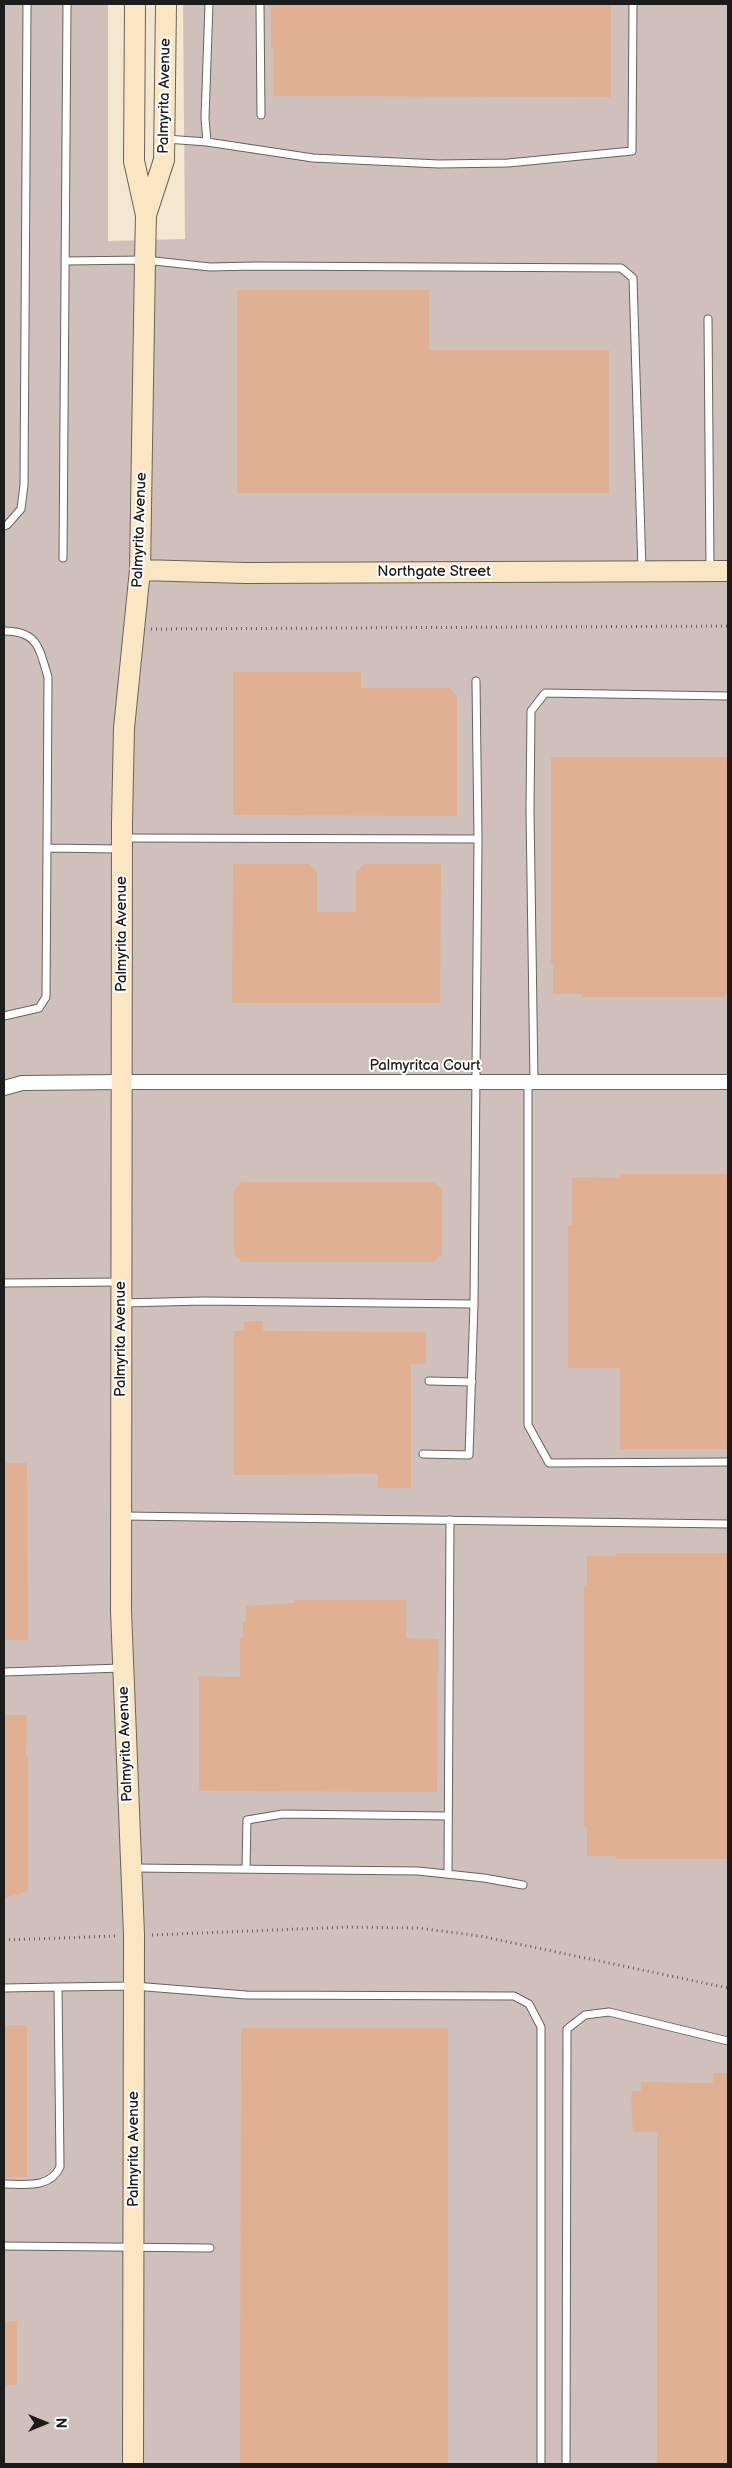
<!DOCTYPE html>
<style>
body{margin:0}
#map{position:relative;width:732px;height:2468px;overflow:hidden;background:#f3e7cf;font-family:"Balsamiq Sans",sans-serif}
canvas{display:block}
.frame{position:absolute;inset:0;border:5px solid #1c1c1c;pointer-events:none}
.north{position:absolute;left:20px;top:2398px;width:50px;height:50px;-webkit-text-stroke:4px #fff;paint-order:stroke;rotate:90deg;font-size:14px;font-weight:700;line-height:20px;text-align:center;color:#1c1c1c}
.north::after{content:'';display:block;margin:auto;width:18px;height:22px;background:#1c1c1c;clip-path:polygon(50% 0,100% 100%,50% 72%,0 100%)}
</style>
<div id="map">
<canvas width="732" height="2468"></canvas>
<div class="frame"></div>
<div class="north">N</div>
</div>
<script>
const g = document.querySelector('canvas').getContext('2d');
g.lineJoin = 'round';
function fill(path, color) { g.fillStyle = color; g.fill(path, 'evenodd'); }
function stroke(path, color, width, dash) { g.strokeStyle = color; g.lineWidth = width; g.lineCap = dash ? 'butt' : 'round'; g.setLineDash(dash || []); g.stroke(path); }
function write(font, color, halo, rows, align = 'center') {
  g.font = font + ' "Balsamiq Sans",sans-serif'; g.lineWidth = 4; g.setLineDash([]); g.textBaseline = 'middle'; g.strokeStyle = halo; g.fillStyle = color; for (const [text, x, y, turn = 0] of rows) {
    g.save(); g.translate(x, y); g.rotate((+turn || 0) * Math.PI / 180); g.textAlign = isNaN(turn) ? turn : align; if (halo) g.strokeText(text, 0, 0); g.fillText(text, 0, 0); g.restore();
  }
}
fill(new Path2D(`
 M4,4h104v237l77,-2 -2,-235h545v2460h-724z`), '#d0c0bc');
fill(new Path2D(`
 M271,4h340v93l-337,-1v-48h-3z
 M237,290h192v60h180v143h-372z
 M233,672h128v16h88l8,8v120l-224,-1z
 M551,757h177v237h-3v3h-143v-3h-29v-30h-2z
 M233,864h76l8,8v40h39v-40l8,-8h77l-1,139h-208z
 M620,1174h108v275h-108v-81h-52v-143h4v-48l48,1z
 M242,1182h192l8,8v64l-8,8h-192l-8,-8v-64z
 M244,1321h19v10l163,1v32h-15v124h-33v-14l-144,1v-144h10z
 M5,1463h22l1,177h-24z
 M616,1553h112v306h-112v-3h-29v-29h-3v-242h3v-29h29z
 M294,1600h112v38l32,1 -1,153 -238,-1v-115l41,1v-39h3v-16h3v-16l48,-3z
 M5,1715h22l-1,42h2v134l-24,7z
 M4,2025h23v152h-23z
 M241,2028h207v436h-208z
 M713,2073h15v391h-71v-332h-24l-2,-34 2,-7h8v-9l72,1z
 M4,2321h13v64h-13z`), '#e1af91');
const lane = new Path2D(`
 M260,4l1,111
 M166,139l41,3 106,16 126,6 69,-1 124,-12 1,-147
 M207,142l-2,-24 4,-114
 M65,261l80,-1 65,7 46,-1 365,2 12,10 9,292
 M708,319l2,251
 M4,526l3,-1 14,-16 3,-24 3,-481
 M63,558l4,-554
 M4,631c34,0 35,17 44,46l-1,171 72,1
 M476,681l2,158
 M123,838l355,1 -4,465 -271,-3 -79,2
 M4,1016l35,-8 7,-11 1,-149
 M528,1082v343l21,38 179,-1
 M534,1082l-4,-272 1,-99 14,-18 183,3
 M4,1283l117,-1
 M429,1381l43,1
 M423,1454l46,1 5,-151
 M124,1516l604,8
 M4,1672l117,-4
 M134,1868l284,3 66,7 39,7
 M246,1869l1,-49 36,-6 165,2
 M448,1874l2,-354
 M4,1988l54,-1
 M4,2184c20,0 46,5 56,-17l-2,-180 76,-1 112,9 268,1 15,8 12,23v437
 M4,2246l206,2
 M566,2464l1,-435 18,-14 24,-3 119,29`);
const street = new Path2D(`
 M4,1088l18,-5 100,-1h606`);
const secondary = new Path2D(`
 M146,215l18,-55 2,-156
 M140,570l106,3 482,-2
 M133,2464l1,-529 -13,-324 1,-789 2,-94 16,-158 5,-310 1,-45 -12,-54 1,-157`);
stroke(lane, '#67635b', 9);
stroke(street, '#67635b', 16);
stroke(secondary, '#67635b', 22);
stroke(new Path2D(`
 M151,629l577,-3
 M152,1935l196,-8 70,1 62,8 248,52
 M4,1940l112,-4`), '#67635b', 3, [1, 4]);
stroke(lane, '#fff', 7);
stroke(street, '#fff', 14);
stroke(secondary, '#fbe6c4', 20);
write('15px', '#1c1c1c', '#fff', [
 ["Palmyrita Avenue",165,96,-89],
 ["Palmyrita Avenue",140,530,-88],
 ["Northgate Street",434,572],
 ["Palmyrita Avenue",122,934,-90],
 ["Palmyritca Court",425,1066],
 ["Palmyrita Avenue",121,1339,-90],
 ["Palmyrita Avenue",126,1744,-92],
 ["Palmyrita Avenue",134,2149,-90]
]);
</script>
